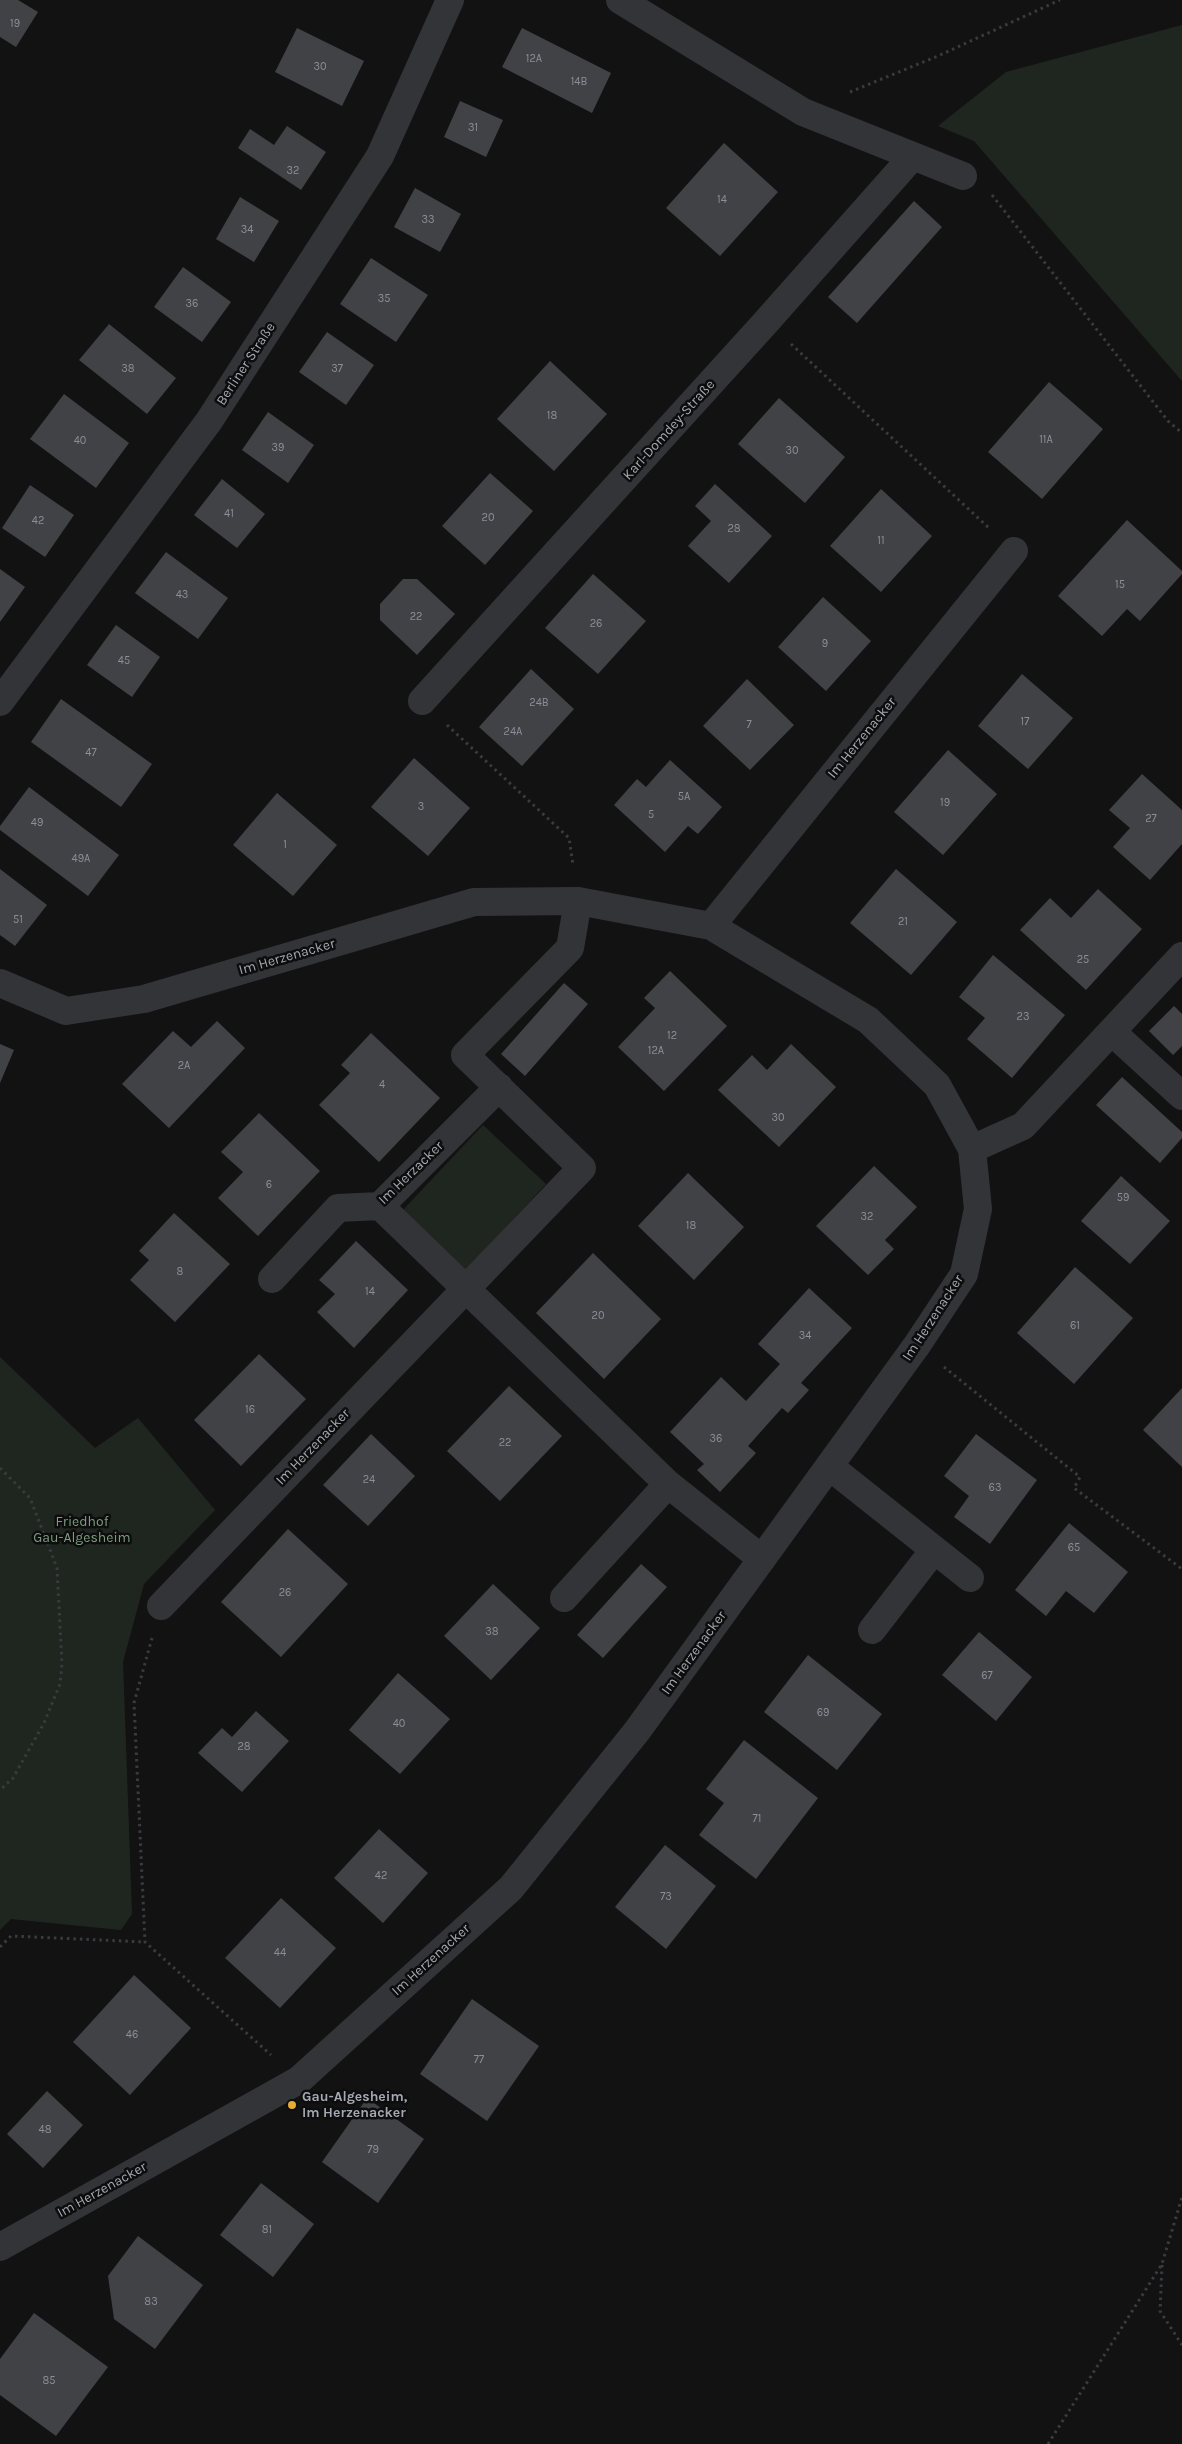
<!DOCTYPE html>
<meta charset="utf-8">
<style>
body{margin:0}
canvas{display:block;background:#121213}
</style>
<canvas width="1182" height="2444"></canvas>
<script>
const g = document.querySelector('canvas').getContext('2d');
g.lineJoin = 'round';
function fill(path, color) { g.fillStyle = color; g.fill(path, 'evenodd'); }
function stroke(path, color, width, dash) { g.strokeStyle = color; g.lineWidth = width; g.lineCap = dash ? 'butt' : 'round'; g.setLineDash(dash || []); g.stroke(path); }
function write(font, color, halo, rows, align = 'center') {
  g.font = font + ' Karla,sans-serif'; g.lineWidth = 5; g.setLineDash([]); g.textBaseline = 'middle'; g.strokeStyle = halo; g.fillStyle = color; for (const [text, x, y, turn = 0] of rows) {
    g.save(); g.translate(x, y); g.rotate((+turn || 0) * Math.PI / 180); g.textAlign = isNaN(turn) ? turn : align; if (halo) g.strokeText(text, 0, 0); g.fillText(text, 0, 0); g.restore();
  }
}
fill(new Path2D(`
 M1182,25v356l-208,-240 -36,-15 68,-54z
 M483,1125l63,59 -80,86 -63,-60z
 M0,1357l95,91 43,-30 77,92 -71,74 -21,78 9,252 -11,16 -110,-11 -11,11z`), '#1f261f');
fill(new Path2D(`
 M0,0h18l20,12 -22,35 -16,-10z
 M297,28l67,33 -22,45 -67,-34z
 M522,28l89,45 -19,40 -90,-46z
 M460,101l43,19 -17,37 -42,-20z
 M287,126l39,26 -25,38 -63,-42 12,-19 24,16z
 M724,143l54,49 -58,64 -54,-48z
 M415,188l46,26 -21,38 -46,-25z
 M240,197l39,24 -25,41 -38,-23z
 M914,201l28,26 -85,96 -29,-26z
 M371,258l57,37 -32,47 -56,-38z
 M183,267l48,35 -29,40 -48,-35z
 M109,324l67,54 -29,36 -68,-54z
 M327,332l47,33 -28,40 -47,-33z
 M550,361l57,53 -53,57 -57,-52z
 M1049,382l54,47 -61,70 -54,-47z
 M64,394l65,49 -33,45 -66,-49z
 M779,398l66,59 -40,46 -67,-59z
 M268,412l46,33 -26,38 -46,-33z
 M490,473l43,38 -48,54 -43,-39z
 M222,479l43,35 -28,34 -43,-33z
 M715,484l57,52 -43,47 -41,-37 23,-25 -16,-15z
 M30,485l44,30 -29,42 -43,-29z
 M881,489l51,47 -51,56 -51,-46z
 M1127,520l55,51v3l-42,47 -13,-12 -25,27 -44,-40z
 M166,552l62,46 -30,41 -63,-46z
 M0,569l25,18 -25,35z
 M593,574l53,47 -48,53 -53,-46z
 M403,579h14l38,35 -38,41 -37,-35v-16z
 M823,597l48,44 -45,50 -48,-44z
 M116,625l44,32 -28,40 -45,-32z
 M531,669l43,40 -52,57 -43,-39z
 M1022,674l51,44 -45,51 -50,-43z
 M747,679l47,46 -44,45 -47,-44z
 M61,699l91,65 -31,43 -90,-65z
 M948,750l49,44 -54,61 -49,-43z
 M414,758l56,50 -42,48 -57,-49z
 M670,760l52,47 -24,27 -10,-8 -23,26 -51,-47 23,-26 9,8z
 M1142,774l40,36v34l-32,36 -37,-33 17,-19 -21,-18z
 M29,787l90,68 -31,41 -88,-66v-4z
 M277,793l60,52 -44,51 -60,-51z
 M0,869l47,36 -32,41 -15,-11z
 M896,869l61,53 -46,53 -61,-52z
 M1098,889l44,40 -56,61 -66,-60 30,-32 21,20z
 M993,955l72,60 -53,63 -45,-39 18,-21 -26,-21z
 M670,971l57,55 -63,65 -46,-44 37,-39 -11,-10z
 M564,983l24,21 -63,72 -24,-22z
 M1174,1006l8,8v32l-9,9 -24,-24z
 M217,1021l28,27 -76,80 -47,-44 51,-53 18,16z
 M371,1033l69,65 -61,64 -60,-57 31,-32 -9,-8z
 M0,1044l14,6 -14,33z
 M791,1044l45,43 -57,60 -61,-57 34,-35 15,15z
 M1122,1077l60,55v6l-22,25 -64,-58z
 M259,1113l61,58 -62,65 -40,-38 25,-26 -22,-20z
 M874,1166l43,41 -32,33 9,9 -26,26 -52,-49z
 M688,1173l56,54 -50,53 -56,-54z
 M1121,1176l49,45 -40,43 -49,-43z
 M174,1213l56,51 -55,58 -45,-42 19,-20 -10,-9z
 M356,1241l52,49 -54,58 -37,-36 18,-18 -16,-14z
 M593,1253l68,66 -57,60 -68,-66z
 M1075,1267l58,51 -59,66 -57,-51z
 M809,1288l43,40 -51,55 8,7 -21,23 -6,-5 -34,38 8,7 -36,39 -23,-22 7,-6 -34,-32 51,-55 25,24 34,-37 -22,-20z
 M259,1354l47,45 -65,67 -47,-46z
 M509,1386l53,50 -62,65 -53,-50z
 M1182,1388v79l-39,-37z
 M371,1434l44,42 -47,50 -45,-41z
 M976,1434l61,46 -47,64 -36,-27 15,-21 -25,-20z
 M1069,1523l59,49 -34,41 -28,-22 -20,25 -31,-26z
 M288,1529l60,55 -67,73 -60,-55z
 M641,1564l26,23 -64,71 -26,-23z
 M493,1584l47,44 -49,52 -47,-44z
 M979,1632l53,45 -36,44 -54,-46z
 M808,1655l74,59 -45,56 -73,-58z
 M398,1673l52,46 -50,55 -51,-44z
 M256,1711l33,30 -47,51 -44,-39 24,-25 10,9z
 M744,1740l74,58 -62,81 -57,-44 25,-32 -18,-14z
 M379,1829l49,44 -45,50 -49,-45z
 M665,1845l51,41 -50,63 -51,-42z
 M281,1898l55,50 -56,60 -55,-50z
 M134,1975l57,53 -61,67 -57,-53z
 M472,1999l67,47 -52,75 -67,-47z
 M47,2091l36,34 -40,43 -36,-34z
 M367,2098l57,41 -46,64 -56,-41z
 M261,2183l53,41 -41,53 -53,-42z
 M138,2236l65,49 -48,64 -41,-30 -6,-43z
 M34,2313l74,54 -52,69 -56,-41v-36z`), '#414246');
stroke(new Path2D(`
 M850,92l88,-36 122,-56
 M992,195l176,226 14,12
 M791,344l199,185
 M447,725l122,113 4,27
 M944,1367l136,110 -6,11 108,81
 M0,1468l30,30 27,70 5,96 -2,20 -16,39 -31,55 -13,12
 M152,1638l-18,65 11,239 126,113
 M0,1947l11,-11 134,6
 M1162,2265l-2,46 22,34
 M1048,2444l114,-180 20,-67`), '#393b3f', 3, [2.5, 4]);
stroke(new Path2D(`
 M620,0l183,112 160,64
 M422,701l344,-379 147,-166
 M0,702l209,-281 171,-265 70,-156
 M711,926l303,-375
 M0,983l66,28 78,-12 330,-97 104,-1 133,25 157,94 69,65 35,64 6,60 -14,65 -47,71 -280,386 -126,157 -212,192 -299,167
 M1113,1033l69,63
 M972,1149l51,-23 159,-170
 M380,1206l288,278
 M272,1279l66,-71 42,-2 119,-119
 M829,1466l141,112
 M564,1598l104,-114 94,75
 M161,1606l421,-438 -117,-113 105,-107 8,-47
 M872,1630l62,-80`), '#333438', 28);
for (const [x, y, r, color] of [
 [292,2105,5,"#e7ac36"]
]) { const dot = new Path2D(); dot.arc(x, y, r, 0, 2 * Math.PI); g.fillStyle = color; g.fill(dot); stroke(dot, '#0d0d0e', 2); }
write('11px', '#8b8f98', null, [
 ["19",15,24],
 ["12A",534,59],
 ["30",320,67],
 ["14B",579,82],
 ["31",473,128],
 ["32",293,171],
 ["14",722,200],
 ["33",428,220],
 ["34",247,230],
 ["35",384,299],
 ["36",192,304],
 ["38",128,369],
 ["37",337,369],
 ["18",552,416],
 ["11A",1046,440],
 ["40",80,441],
 ["39",278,448],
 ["30",792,451],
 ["41",229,514],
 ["20",488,518],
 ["42",38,521],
 ["28",734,529],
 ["11",881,541],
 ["15",1120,585],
 ["43",182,595],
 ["22",416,617],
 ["26",596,624],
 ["9",825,644],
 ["45",124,661],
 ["24B",539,703],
 ["17",1025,722],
 ["7",749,725],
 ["24A",513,732],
 ["47",91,753],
 ["5A",684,797],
 ["19",945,803],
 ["3",421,807],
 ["5",651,815],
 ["27",1151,819],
 ["49",37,823],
 ["1",285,845],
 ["49A",81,859],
 ["51",18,920],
 ["21",903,922],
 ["25",1083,960],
 ["23",1023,1017],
 ["12",672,1036],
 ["12A",656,1051],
 ["2A",184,1066],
 ["4",382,1085],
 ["30",778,1118],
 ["6",269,1185],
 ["59",1123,1198],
 ["32",867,1217],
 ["18",691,1226],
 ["8",180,1272],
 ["14",370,1292],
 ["20",598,1316],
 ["61",1075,1326],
 ["34",805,1336],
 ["16",250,1410],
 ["36",716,1439],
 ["22",505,1443],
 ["24",369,1480],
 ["63",995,1488],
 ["65",1074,1548],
 ["26",285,1593],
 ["38",492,1632],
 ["67",987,1676],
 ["69",823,1713],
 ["40",399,1724],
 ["28",244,1747],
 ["71",757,1819],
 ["42",381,1876],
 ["73",666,1897],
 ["44",280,1953],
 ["46",132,2035],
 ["77",479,2060],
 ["48",45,2130],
 ["79",373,2150],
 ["81",267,2230],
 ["83",151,2302],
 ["85",49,2381]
]);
write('14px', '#a4a9b3', '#0d0d0e', [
 ["Berliner Straße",246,364,-57],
 ["Karl-Domdey-Straße",669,430,-48],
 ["Im Herzenacker",862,738,-51],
 ["Im Herzenacker",287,957,-16],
 ["Im Herzacker",411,1173,-44],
 ["Im Herzenacker",933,1318,-57],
 ["Im Herzenacker",313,1447,-46],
 ["Im Herzenacker",694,1653,-54],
 ["Im Herzenacker",431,1960,-42],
 ["Im Herzenacker",102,2190,-29]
]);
write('14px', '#7c9e7e', '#0d0d0e', [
 ["Friedhof",82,1522],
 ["Gau-Algesheim",82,1538]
]);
write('bold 14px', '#a4a9b3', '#0d0d0e', [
 ["Gau-Algesheim,",302,2097],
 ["Im Herzenacker",302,2113]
], 'left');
</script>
